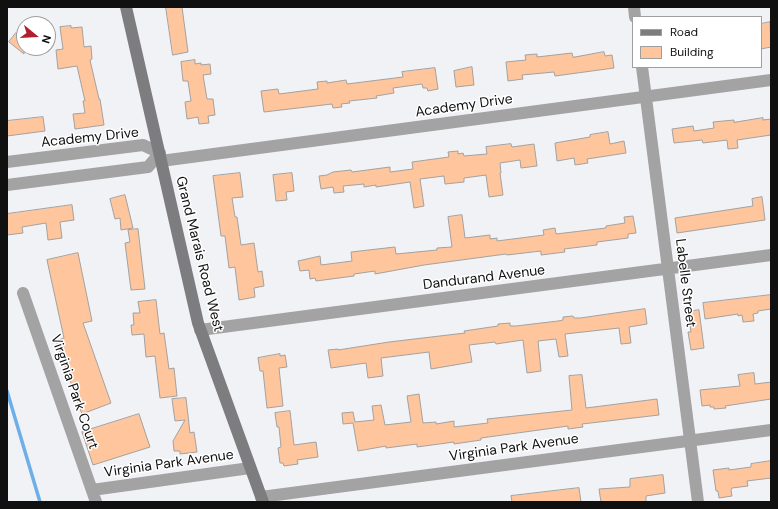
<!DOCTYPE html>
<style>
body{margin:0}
#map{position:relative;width:778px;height:509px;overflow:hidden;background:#f1f2f5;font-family:"DM Sans",sans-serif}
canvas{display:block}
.frame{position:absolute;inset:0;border:8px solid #101011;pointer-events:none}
.legend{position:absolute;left:632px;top:16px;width:130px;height:52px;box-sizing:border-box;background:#fff;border:1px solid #9f9fa0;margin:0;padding:5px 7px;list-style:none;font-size:12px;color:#101011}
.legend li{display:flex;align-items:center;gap:8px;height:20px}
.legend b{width:20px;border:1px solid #9f9fa0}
.north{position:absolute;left:16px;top:16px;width:40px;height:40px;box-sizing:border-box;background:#fff;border:1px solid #9f9fa0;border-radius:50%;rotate:108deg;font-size:11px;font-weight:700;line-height:16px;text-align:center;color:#101011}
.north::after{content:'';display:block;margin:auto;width:14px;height:18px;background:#b11e2e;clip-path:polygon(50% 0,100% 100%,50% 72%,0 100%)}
</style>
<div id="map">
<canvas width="778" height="509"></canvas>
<div class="frame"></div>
<ul class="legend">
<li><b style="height:5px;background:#7d7d7f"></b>Road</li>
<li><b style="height:11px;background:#ffc59d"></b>Building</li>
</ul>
<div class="north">N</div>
</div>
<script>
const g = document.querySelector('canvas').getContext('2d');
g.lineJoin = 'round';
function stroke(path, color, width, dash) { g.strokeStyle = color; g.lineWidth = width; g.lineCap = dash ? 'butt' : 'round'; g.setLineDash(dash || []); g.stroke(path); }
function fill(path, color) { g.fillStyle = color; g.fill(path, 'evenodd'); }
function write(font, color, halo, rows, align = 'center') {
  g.font = font + ' "DM Sans",sans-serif'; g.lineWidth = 3; g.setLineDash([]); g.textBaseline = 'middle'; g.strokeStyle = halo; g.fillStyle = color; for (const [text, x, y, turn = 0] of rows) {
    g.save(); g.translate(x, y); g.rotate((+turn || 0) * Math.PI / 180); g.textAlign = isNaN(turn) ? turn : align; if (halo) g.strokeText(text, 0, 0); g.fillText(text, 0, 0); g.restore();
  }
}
stroke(new Path2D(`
 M7,391l33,111`), '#6fafe8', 3.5);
const building = new Path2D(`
 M166,7h16l6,45 -15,3z
 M770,22l1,25 -10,2v-25z
 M71,26v2l11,-1 2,20 7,-1 1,13 -2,1 9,39h1l4,26 -29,4 -2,-15 12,-1 -2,-12h2l-8,-35 -19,3 -2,-19 7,-1 -3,-22z
 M16,33l8,6v15l-15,-12z
 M604,52l1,4 7,-1 2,13 -59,8 -1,-4 -32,3 1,4 -15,2 -2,-19 20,-2 -1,-5 12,-1v3l35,-4 1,4z
 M195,60v4l6,-1v2l9,-1 1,10 -8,1 4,24h6l2,16 -7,1 1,7 -10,1 -1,-7 -11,2 -2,-17 6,-1 -3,-20h-5l-2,-19z
 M472,67l2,18 -18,2 -2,-16z
 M435,68l3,21 -10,2 -1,-3h-4l-1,-4 -29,4 1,5 -18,3 1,2 -28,3 1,2 -9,1 1,3 -9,1 -1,-4 -68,8 -3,-21 17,-2 1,5 39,-5 -1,-7 10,-1v2l19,-3 1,4 56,-7 -1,-5z
 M43,117l2,14 -38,5v-15z
 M763,118v2l8,-1v16l-34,5 1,8 -10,1 -1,-9 -24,3 -1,-3 -28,3 -2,-14 21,-3 1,5 20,-3 -1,-6 21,-2v2z
 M608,132l2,12 14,-3 2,12 -39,6 1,4 -13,2 -1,-7 -17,3 -2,-18 35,-6v-2z
 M511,144l1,3 22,-3 3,22 -16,2 -1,-8 -20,3 1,10h-1l3,22 -14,2 -3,-22 -22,3v4l-19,2 -1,-8 -24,3 4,27 -10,2 -4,-26 -34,5v-2l-12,2v-3l-21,2 1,6 -10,1 -1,-6 -12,2 -2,-13 8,-1 6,-3 18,-2 1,2 38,-5v5l23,-3 -1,-7 37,-5 -1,-5 10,-1v3l5,-1 1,3 23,-2 -1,-7z
 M240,173l3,24 -11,1 3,19h2l4,28 13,-2 4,29 4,-1 2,15 -10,2 1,9 -16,3 -4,-33 -6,1 -4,-32h-4l-8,-60z
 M292,173l2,18 -8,1 1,8 -11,1 -3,-26z
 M125,195l8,33 -12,2 -1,-12 -5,1 -5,-20z
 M762,197l3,23 -88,13 -2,-15 78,-12 -1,-7z
 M72,205l2,15 -14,2 2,16 -14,2 -2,-17 -24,4 1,6 -16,2v-21z
 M462,215l3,23 25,-3v4l7,-1v3l47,-6 -1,-5 12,-2 1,6 50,-6v-2l19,-3 -1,-6 9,-1 3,17 -8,1v4l-31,4v3l-33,4 1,3 -24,3v-4l-34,4 -1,-1 -82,11 -38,7 -11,2v-3l-21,3v2l-38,5 -1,-3 -5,1 -1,-9 -9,1 -2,-10 22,-5 1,9 31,-4 -1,-9 44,-5 1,7 41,-4v-2l15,-1 -4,-30z
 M138,229l7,60 -14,1 -6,-47 5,-1 -2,-12z
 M78,253l14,68 -9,2 28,80 -29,11 -26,-73 8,-3 -17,-78z
 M771,295v14l-13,2v2l-5,1 1,7 -11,1 -1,-7 -4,1v-2l-33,5 -2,-16z
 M156,300l4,34 4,-1 5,36 5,-1 3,28 -17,2 -5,-42 -9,1 -2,-23 -12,1 -1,-10h3l-1,-12h7l-2,-11z
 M645,309l2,15 -18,3 2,16 -10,1 -2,-16 -54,6 3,22 -9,1 -3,-18 -18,2 3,30 -14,2 -4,-33 -27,4 -1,-2 -26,3 3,17 -41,7 -2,-17 -48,6 2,18 -15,2 -2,-15 -35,5 -3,-18 10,-1v1l51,-8 76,-9 -1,-2 34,-5v-2l12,-1v3h6l42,-5 5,-1v-3l10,-1 1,2h6z
 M699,310l5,38 -13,2 -3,-18h3l-3,-20z
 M280,354v2l5,-1 2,12 -8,1 4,38 -16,2 -4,-37h-3l-2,-13z
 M754,373l1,11 16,-2v17l-46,7 1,2 -12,1v-2h-4v-2l-8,1 -2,-16 40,-4 -2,-11z
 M582,375l4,33 71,-9 2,16 -77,9 1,3 -15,2v-3l-87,12v2l-27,4v-2l-37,5v-3l-31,4v-2l-28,5 -5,-28 -10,1 -1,-11 11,-1 2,10 19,-2 -2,-14 9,-1 4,20 26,-3 -4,-26 12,-2 4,29 13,-1v2l18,-3v6l34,-4 -1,-4 85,-9 -3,-34z
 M186,398l4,35 4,-1 3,20 -17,2v-3h-6l-1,-10 12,-21 -10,1 -3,-22z
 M290,411l4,34 22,-3 2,15 -21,3 1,4 -14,2 -1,-3h-3l-2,-15 3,-1 -2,-20h-2l-2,-14z
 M139,414l11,33 -57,18 -11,-33z
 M771,461v17l-24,3 1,5 -16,2 -1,2 1,6 -13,2 -1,-7h-2l-3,-21 16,-2v2l22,-3v-3z
 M663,475l2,18 -19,3v6h-45l-2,-13 31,-2v-8z
 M579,488l2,14h-69l-1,-6z`);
fill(building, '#ffc59d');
stroke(building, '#a3a19f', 1);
stroke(new Path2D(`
 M634,7l1,10
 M642,67l56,435
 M161,161l610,-81
 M7,162l136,-17 17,8 -12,14 -141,18
 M23,293l73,209
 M200,330l571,-75
 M92,490l158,-22
 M261,497l510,-67`), '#a3a3a4', 12);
stroke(new Path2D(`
 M126,7l72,316 65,179`), '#7d7d7f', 12);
write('14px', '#101011', '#fff', [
 ["Academy Drive",464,106,-8],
 ["Academy Drive",90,138,-6],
 ["Grand Marais Road West",199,254,76],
 ["Dandurand Avenue",484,278,-7],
 ["Labelle Street",685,283,83],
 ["Virginia Park Court",74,392,71],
 ["Virginia Park Avenue",514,448,-8],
 ["Virginia Park Avenue",169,464,-8]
]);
</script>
